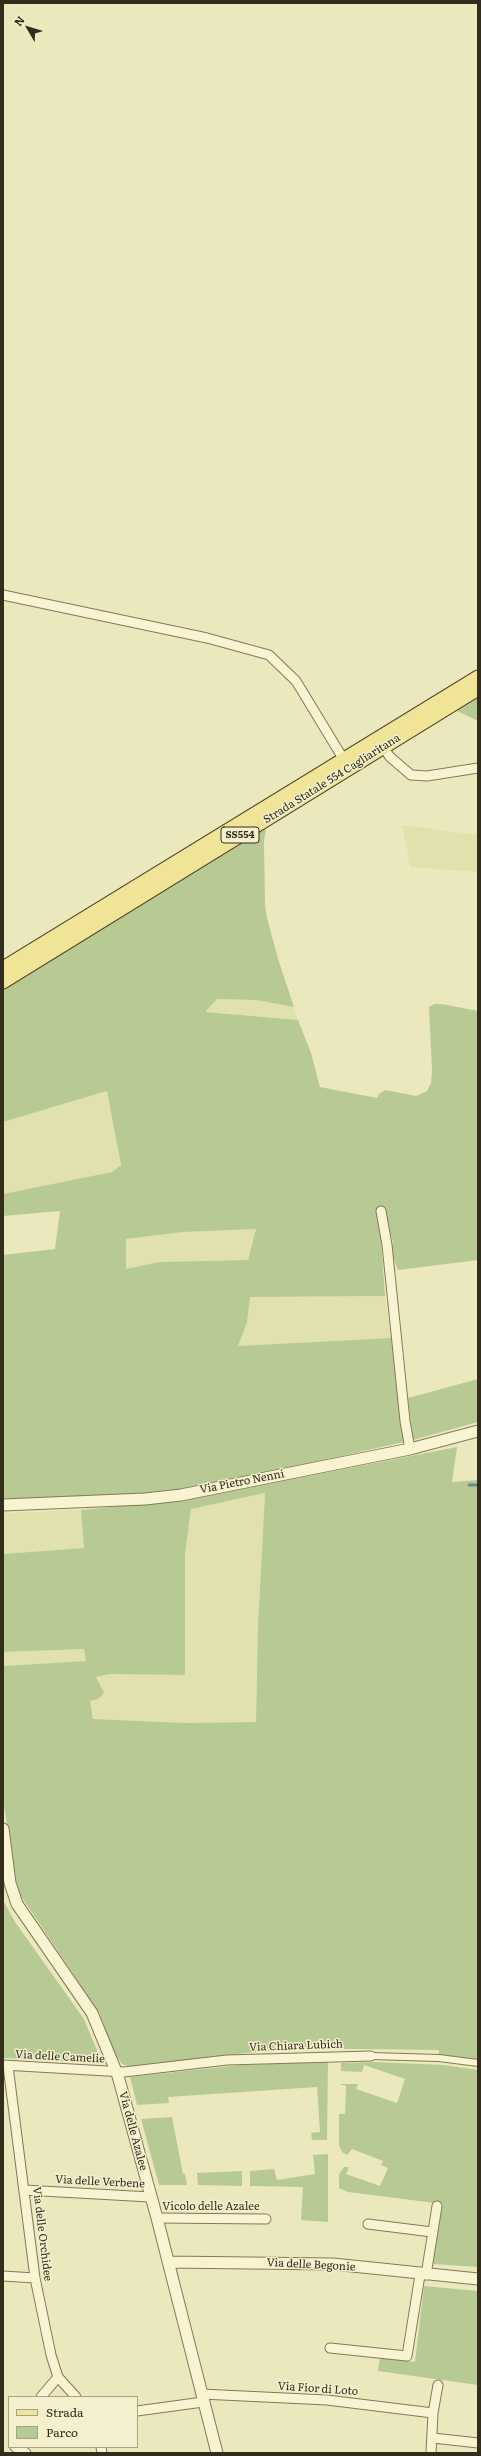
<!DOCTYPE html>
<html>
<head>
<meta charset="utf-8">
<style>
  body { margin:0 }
  #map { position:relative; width:481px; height:2456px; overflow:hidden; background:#ece8be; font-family:Literata,serif }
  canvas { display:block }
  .frame { position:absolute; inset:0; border:4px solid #342c1c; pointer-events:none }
  .legend { position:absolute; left:8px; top:2396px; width:130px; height:52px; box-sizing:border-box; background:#f4f0ce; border:1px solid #a7a287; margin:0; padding:5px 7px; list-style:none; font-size:12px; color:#342c1c }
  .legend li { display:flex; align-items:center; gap:8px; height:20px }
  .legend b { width:20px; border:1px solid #a7a287 }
  .north { position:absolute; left:8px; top:8px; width:40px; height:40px; -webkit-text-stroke:3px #f4f0ce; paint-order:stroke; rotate:308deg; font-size:11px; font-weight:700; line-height:16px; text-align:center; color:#342c1c }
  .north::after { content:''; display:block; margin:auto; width:14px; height:18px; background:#342c1c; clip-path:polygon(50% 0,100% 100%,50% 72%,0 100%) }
</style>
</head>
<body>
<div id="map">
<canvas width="481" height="2456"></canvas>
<div class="frame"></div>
<ul class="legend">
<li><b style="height:5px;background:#f0e596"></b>Strada</li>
<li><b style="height:11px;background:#b8ca93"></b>Parco</li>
</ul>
<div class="north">N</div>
</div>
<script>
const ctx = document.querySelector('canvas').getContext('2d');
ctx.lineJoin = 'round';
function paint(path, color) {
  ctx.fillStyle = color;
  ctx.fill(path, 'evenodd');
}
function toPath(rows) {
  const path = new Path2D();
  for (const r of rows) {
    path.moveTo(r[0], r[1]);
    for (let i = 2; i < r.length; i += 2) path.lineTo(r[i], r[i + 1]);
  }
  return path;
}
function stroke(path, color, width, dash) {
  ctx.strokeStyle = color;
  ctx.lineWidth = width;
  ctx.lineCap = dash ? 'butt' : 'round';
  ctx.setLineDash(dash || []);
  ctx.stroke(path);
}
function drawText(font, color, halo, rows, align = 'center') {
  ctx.font = font + ' Literata,serif';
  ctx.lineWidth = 3;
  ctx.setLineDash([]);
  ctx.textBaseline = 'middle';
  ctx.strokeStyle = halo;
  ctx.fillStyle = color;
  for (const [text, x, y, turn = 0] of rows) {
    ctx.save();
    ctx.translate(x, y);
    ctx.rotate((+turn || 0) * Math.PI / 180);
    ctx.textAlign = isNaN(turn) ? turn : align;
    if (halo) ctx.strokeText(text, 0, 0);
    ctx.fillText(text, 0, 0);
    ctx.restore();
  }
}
const farmland = toPath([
  [402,825,478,835,478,872,410,867],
  [217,999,256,1000,294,1007,298,1020,204,1012],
  [108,1091,121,1165,112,1172,3,1194,3,1122],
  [256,1229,248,1260,159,1262,126,1269,126,1239,183,1232],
  [385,1296,391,1338,238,1346,247,1323,250,1297],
  [265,1493,258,1625,256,1722,186,1723,93,1719,90,1700,98,1699,96,1677,109,1674,185,1675,185,1554,191,1509],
  [81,1510,85,1548,3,1554,3,1513],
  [84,1649,86,1661,3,1666,3,1652]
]);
const green = toPath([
  [478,696,478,721,455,710],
  [260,830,266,830,264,841,265,905,267,918,279,962,294,1007,256,1000,217,999,205,1012,298,1020,311,1053,320,1087,377,1098,379,1094,385,1090,416,1096,427,1091,431,1083,432,1071,429,1007,434,1004,442,1004,478,1011,478,1260,398,1270,390,1249,393,1242,384,1211,379,1212,385,1296,250,1297,247,1323,238,1346,391,1338,404,1442,206,1486,133,1494,3,1499,3,1255,55,1249,60,1211,3,1216,3,1194,112,1172,121,1165,107,1091,3,1122,3,988],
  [256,1229,248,1260,159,1262,126,1269,126,1239,183,1232],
  [478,1379,478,1422,413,1440,408,1398],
  [457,1447,452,1482,478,1480,478,2063,439,2058,439,2050,364,2049,280,2049,138,2066,128,2066,122,2064,112,2050,100,2014,19,1893,14,1871,3,1798,3,1666,86,1661,84,1649,3,1652,3,1554,84,1548,81,1510,191,1499],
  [265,1493,258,1625,256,1722,186,1723,93,1719,90,1701,98,1699,104,1693,96,1677,109,1674,185,1675,185,1554,191,1509],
  [3,1900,15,1922,84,2019,97,2050,97,2063,3,2058],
  [328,2062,327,2140,312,2140,311,2133,320,2132,317,2087,168,2097,169,2103,137,2105,130,2077,240,2065],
  [375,2062,444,2065,478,2070,478,2267,433,2264,435,2233,443,2204,348,2192,339,2188,339,2174,344,2167,349,2167,346,2174,380,2186,388,2168,381,2165,383,2161,352,2149,347,2155,342,2152,339,2145,339,2114,345,2114,346,2086,339,2084,358,2084,356,2089,397,2103,405,2079,364,2065,362,2072,341,2071,341,2063],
  [172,2117,183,2174,185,2174,187,2185,159,2185,141,2119],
  [328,2154,328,2222,301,2220,303,2187,250,2186,250,2171,274,2169,277,2180,315,2174,313,2155],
  [242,2171,242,2186,198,2185,197,2173],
  [424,2286,478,2291,478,2385,378,2371,380,2357,415,2362]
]);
const stream = toPath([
  [469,1485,478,1485]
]);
const pedestrian = toPath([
  [371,2056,439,2058,478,2063]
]);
const minor = toPath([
  [3,595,207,638,269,655,296,681,344,760],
  [383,747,390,757,411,775,427,776,478,768],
  [381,1211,387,1245,405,1421,410,1449],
  [3,2065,124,2072,227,2060,371,2056],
  [8,2066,35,2278,51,2355,58,2377,76,2397],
  [24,2190,150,2197],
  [157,2218,266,2219],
  [368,2224,432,2232],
  [426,2275,437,2206],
  [3,2276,35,2278],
  [330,2348,407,2356,420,2275],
  [201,2394,327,2400,433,2413],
  [41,2397,58,2377],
  [137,2411,203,2402],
  [433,2438,478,2443],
  [15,2447,26,2453],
  [101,2447,102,2453],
  [431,2453,433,2413,438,2385]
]);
const tertiary = toPath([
  [3,1505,145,1499,181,1495,410,1449,478,1431],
  [3,1829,10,1883,17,1904,92,2013,118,2076,157,2218,217,2453],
  [168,2262,333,2264,478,2279]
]);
const primary = toPath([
  [3,968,478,677],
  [3,982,478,689]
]);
const shields = [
  [240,835,38]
];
const shieldNames = [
  ["SS554",240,835]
];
const streetNames = [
  ["Strada Statale 554 Cagliaritana",332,779,-32],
  ["Via Pietro Nenni",242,1482,-11],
  ["Via Chiara Lubich",296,2046,-2],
  ["Via delle Camelie",60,2057,3],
  ["Via delle Azalee",133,2131,75],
  ["Via delle Verbene",100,2182,3],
  ["Vicolo delle Azalee",211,2207],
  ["Via delle Orchidee",42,2234,83],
  ["Via delle Begonie",311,2265,3],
  ["Via Fior di Loto",318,2389,4]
];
paint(farmland, '#e0e1ac');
paint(green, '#b8ca93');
stroke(stream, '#6a8b89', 3);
stroke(pedestrian, '#847858', 8);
stroke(minor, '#847858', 11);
stroke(tertiary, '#847858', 13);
stroke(primary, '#51452c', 15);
stroke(pedestrian, '#f8f4d1', 6);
stroke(minor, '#f8f4d1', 9);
stroke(tertiary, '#f8f4d1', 11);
stroke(primary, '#f0e596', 13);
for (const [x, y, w] of shields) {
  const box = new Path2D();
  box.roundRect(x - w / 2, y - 8, w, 16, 3);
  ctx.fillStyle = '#f4f0ce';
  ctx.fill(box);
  stroke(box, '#342c1c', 1);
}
drawText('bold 10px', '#342c1c', null, shieldNames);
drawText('11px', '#342c1c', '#f4f0ce', streetNames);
</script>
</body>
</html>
